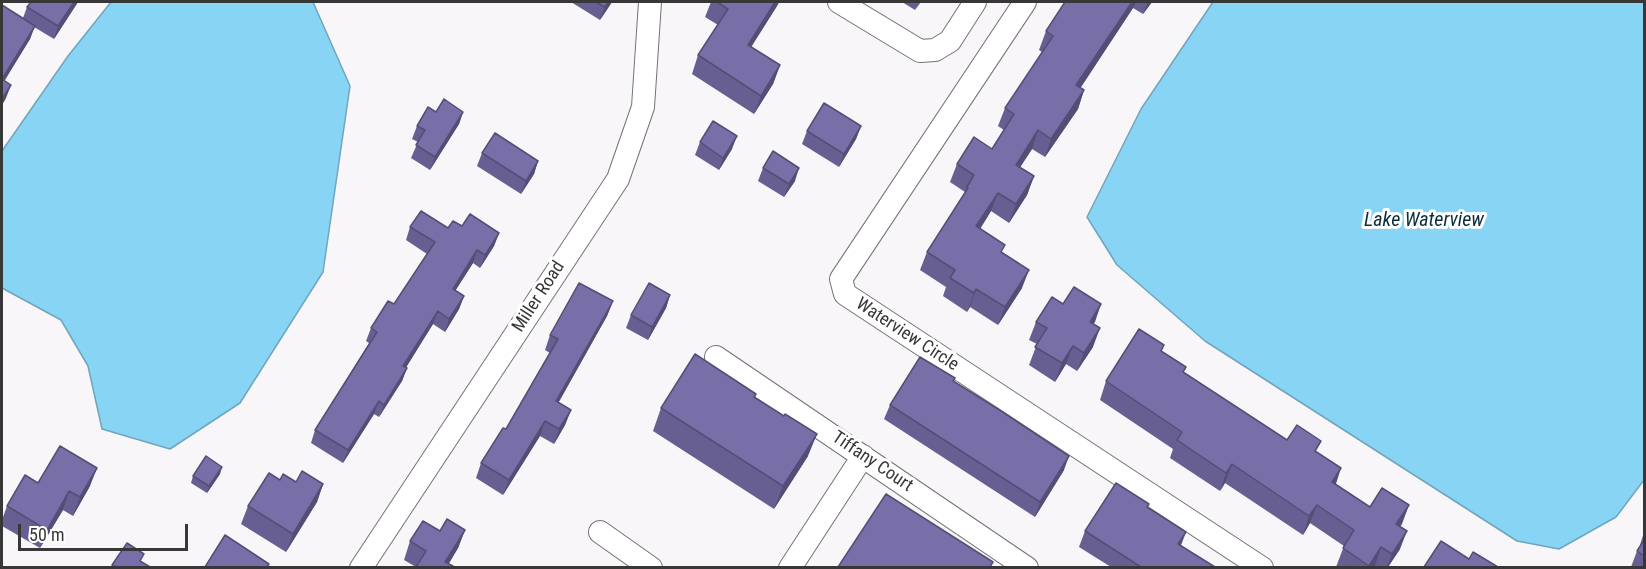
<!DOCTYPE html>
<html>
<head>
<meta charset="utf-8">
<style>
  body { margin:0 }
  #map { position:relative; width:1646px; height:569px; overflow:hidden; background:#f8f6f9; font-family:"Roboto Condensed",sans-serif }
  canvas { display:block }
  .frame { position:absolute; inset:0; border:3px solid #383738; pointer-events:none }
  .scale { position:absolute; left:18px; top:524px; width:170px; height:27px; box-sizing:border-box; border:3px solid #383738; border-top:0; padding-left:8px; font-size:18px; line-height:21px; white-space:nowrap; color:#383738; -webkit-text-stroke:4px #fff; paint-order:stroke }
</style>
</head>
<body>
<div id="map">
<canvas width="1646" height="569"></canvas>
<div class="frame"></div>
<div class="scale">50 m</div>
</div>
<script>
const ctx = document.querySelector('canvas').getContext('2d');
ctx.lineJoin = 'round';
function paint(path, color) {
  ctx.fillStyle = color;
  ctx.fill(path, 'evenodd');
}
function toPath(rows) {
  const path = new Path2D();
  for (const r of rows) {
    path.moveTo(r[0], r[1]);
    for (let i = 2; i < r.length; i += 2) path.lineTo(r[i], r[i + 1]);
  }
  return path;
}
function stroke(path, color, width, dash) {
  ctx.strokeStyle = color;
  ctx.lineWidth = width;
  ctx.lineCap = dash ? 'butt' : 'round';
  ctx.setLineDash(dash || []);
  ctx.stroke(path);
}
function drawText(font, color, halo, rows, align = 'center') {
  ctx.font = font + ' "Roboto Condensed",sans-serif';
  ctx.lineWidth = 6;
  ctx.setLineDash([]);
  ctx.textBaseline = 'middle';
  ctx.strokeStyle = halo;
  ctx.fillStyle = color;
  for (const [text, x, y, turn = 0] of rows) {
    ctx.save();
    ctx.translate(x, y);
    ctx.rotate((+turn || 0) * Math.PI / 180);
    ctx.textAlign = isNaN(turn) ? turn : align;
    if (halo) ctx.strokeText(text, 0, 0);
    ctx.fillText(text, 0, 0);
    ctx.restore();
  }
}
const water = toPath([
  [111,2,313,2,350,86,323,272,240,403,170,449,102,429,88,366,61,320,2,288,2,151,68,56,111,2],
  [1213,2,1644,2,1644,480,1616,517,1559,549,1517,541,1205,341,1117,265,1087,217,1141,109,1213,2]
]);
const minor = toPath([
  [839,2,920,51,935,50,950,41,975,2],
  [1025,2,841,279,845,294,1262,568],
  [716,357,1027,568],
  [600,532,651,568],
  [361,568,618,179,643,107,650,2],
  [790,568,863,456]
]);
const wall = toPath([
  [78,2,54,39,34,27,30,39,4,80,6,98,2,105,2,5,23,18,27,7],
  [571,2,612,2,600,20],
  [711,2,779,2,777,6,751,47,780,65,773,84,754,114,692,74,698,55,718,25,705,17],
  [902,2,921,2,915,10],
  [1065,2,1152,2,1143,14,1133,8,1080,88,1084,90,1078,109,1045,157,1032,149,1020,167,1034,176,1027,195,1009,223,991,211,980,229,1003,253,1022,288,998,325,970,307,967,312,943,296,946,287,920,270,927,252,965,192,950,182,957,164,992,149,1004,130,998,126,1005,108,1042,52,1039,50,1046,31],
  [436,112,463,112,459,124,430,170,411,158,418,142,412,139,417,126],
  [861,126,856,139,839,167,802,144,807,131],
  [700,142,732,149,719,170,695,155],
  [482,153,538,161,534,174,521,194,477,166],
  [763,168,795,181,784,197,758,181],
  [462,226,499,233,494,246,480,268,473,263,455,291,464,296,459,309,445,332,433,324,406,367,407,368,402,381,379,417,374,414,343,463,311,443,315,430,369,343,366,341,371,328,394,304,427,254,406,240,410,227,448,228],
  [670,295,666,308,648,340,626,328,631,315],
  [613,301,607,316,558,403,571,410,565,425,554,444,540,436,503,495,476,478,481,463,506,429,550,353,545,350,550,335],
  [1063,304,1101,304,1093,324,1093,347,1077,371,1066,364,1055,382,1029,365,1037,344,1029,340,1036,322],
  [1162,352,1184,373,1287,440,1317,452,1336,484,1370,507,1409,505,1400,526,1400,549,1388,567,1377,567,1375,566,1373,567,1336,567,1344,546,1310,523,1303,535,1225,483,1220,491,1170,458,1173,449,1100,400,1106,381],
  [955,378,953,382,1064,470,1035,517,884,419,890,405],
  [756,394,755,398,808,456,774,509,653,431,661,408],
  [220,474,207,493,191,483,193,476],
  [280,480,323,484,317,502,286,552,241,524,248,506],
  [38,483,90,486,73,516,63,510,40,548,2,526,2,520,7,506],
  [1149,504,1147,507,1181,546,1215,567,1111,567,1079,547,1085,531],
  [465,530,458,548,448,564,416,567,404,560,410,541,440,531],
  [1644,532,1644,567,1631,567,1637,551,1641,545,1640,545]
]);
const shadedWall = toPath([
  [74,2,78,2,54,39,58,26],
  [608,2,612,2,600,20,605,7],
  [775,2,779,2,777,6,741,63,748,45],
  [1132,2,1136,2,1133,8,1070,104,1076,85],
  [1148,2,1152,2,1143,14],
  [35,26,30,39,2,85,2,80],
  [780,65,773,84,754,114,761,96],
  [11,85,6,98,2,105,2,99],
  [1084,90,1078,109,1045,157,1051,139],
  [463,112,459,124,430,170,435,157],
  [861,126,856,139,839,167,844,154],
  [1038,130,1032,149,1010,183,1016,165],
  [737,136,732,149,719,170,723,158],
  [538,161,534,174,521,194,526,181],
  [799,168,795,181,784,197,789,184],
  [1034,176,1027,195,1009,223,1016,204],
  [998,193,991,211,970,245,976,226],
  [499,233,494,246,480,268,485,255],
  [477,250,473,263,448,302,453,289],
  [1029,270,1022,288,998,325,1005,307],
  [976,289,970,307,967,312,974,293],
  [670,295,666,308,648,340,652,327],
  [464,296,459,309,445,332,449,319],
  [613,301,607,316,551,416,556,401],
  [1101,304,1095,322,1083,340,1090,322],
  [438,311,433,324,399,379,403,366],
  [1100,328,1093,347,1077,371,1084,353],
  [1073,346,1066,364,1055,382,1062,363],
  [407,368,402,381,379,417,384,405],
  [379,401,374,414,343,463,348,450],
  [571,410,565,425,554,444,559,429],
  [545,421,540,436,503,495,509,480],
  [817,434,808,456,774,509,783,486],
  [1069,456,1064,470,1035,517,1040,502],
  [1232,464,1225,483,1220,491,1226,473],
  [222,467,220,474,207,493,209,486],
  [97,468,90,486,73,516,80,497],
  [1341,468,1335,487,1332,482],
  [323,484,317,502,286,552,293,534],
  [69,491,63,510,40,548,47,530],
  [1317,505,1310,523,1303,535,1309,516],
  [1409,505,1402,524,1389,542,1396,524],
  [465,530,458,548,447,567,445,562],
  [1407,531,1400,549,1388,567,1387,567,1392,554],
  [1186,532,1180,548,1178,544],
  [1381,547,1375,566,1373,567,1369,567]
]);
const building = toPath([
  [31,2,74,2,58,26,27,7,31,2],
  [596,2,608,2,605,7,596,2],
  [717,2,775,2,748,45,780,65,761,96,698,55,728,9,717,2],
  [1065,2,1132,2,1076,85,1084,90,1051,139,1038,130,1016,165,1034,176,1016,204,998,193,976,226,1005,245,1001,252,1029,270,1005,307,976,289,974,293,950,278,955,270,927,252,968,188,967,187,974,175,957,164,974,137,992,149,1014,114,1005,108,1053,36,1046,31,1065,2],
  [2,5,35,26,2,79,11,85,2,99,2,5],
  [444,99,463,112,435,157,416,145,425,130,417,126,428,107,436,112,444,99],
  [824,103,861,126,844,154,807,131,824,103],
  [713,121,737,136,723,158,700,142,713,121],
  [495,133,538,161,526,181,482,153,495,133],
  [773,151,799,168,789,184,763,168,773,151],
  [421,211,448,228,453,221,462,226,470,214,499,233,485,255,477,250,453,289,464,296,449,319,438,311,403,366,407,368,384,405,379,401,348,450,315,430,377,332,371,328,388,301,394,304,435,242,410,227,421,211],
  [579,283,613,301,556,401,571,410,559,429,545,421,509,480,481,463,503,428,506,429,558,339,550,335,579,283],
  [649,283,670,295,652,327,631,315,649,283],
  [1074,287,1101,304,1090,322,1100,328,1084,353,1073,346,1062,363,1035,347,1047,328,1036,322,1052,297,1063,304,1074,287],
  [1139,329,1164,345,1161,351,1186,367,1183,372,1287,440,1297,425,1321,441,1315,451,1341,468,1332,482,1370,507,1382,488,1409,505,1396,524,1407,531,1392,554,1381,547,1369,566,1343,548,1354,530,1317,505,1309,516,1232,464,1226,473,1177,440,1182,432,1106,381,1139,329],
  [695,354,756,394,754,397,784,416,785,414,817,434,783,486,661,408,695,354],
  [920,357,955,378,953,381,998,409,1069,456,1040,502,890,405,920,357],
  [60,446,97,468,80,497,69,491,47,530,7,506,25,475,38,483,60,446],
  [206,456,222,467,209,486,193,476,206,456],
  [302,471,323,484,293,534,248,506,269,473,280,480,283,474,296,482,302,471],
  [1116,483,1149,504,1147,507,1186,532,1178,544,1215,567,1141,567,1085,531,1116,483],
  [886,494,993,562,990,567,838,567,886,494],
  [447,519,465,530,445,562,453,566,452,567,416,567,426,551,410,541,423,521,440,531,447,519],
  [225,535,269,564,267,567,205,567,225,535],
  [1644,540,1644,556,1637,551,1644,540],
  [1441,541,1469,559,1473,552,1498,567,1424,567,1441,541],
  [127,543,144,554,140,561,150,567,116,567,112,565,127,543]
]);
const streetNames = [
  ["Miller Road",539,297,-57],
  ["Waterview Circle",907,335,33],
  ["Tiffany Court",872,462,34]
];
const waterNames = [
  ["Lake Waterview",1424,221]
];
paint(water, '#88d4f5');
stroke(water, '#70a5bc', 1.5);
stroke(minor, '#747276', 24);
stroke(minor, '#fff', 22);
paint(wall, '#675f91');
paint(shadedWall, '#544e76');
paint(building, '#786fa9');
stroke(building, '#544e76', 1.5);
drawText('18px', '#383738', '#fff', streetNames);
drawText('italic 20px', '#0a2e3c', '#fff', waterNames);
</script>
</body>
</html>
